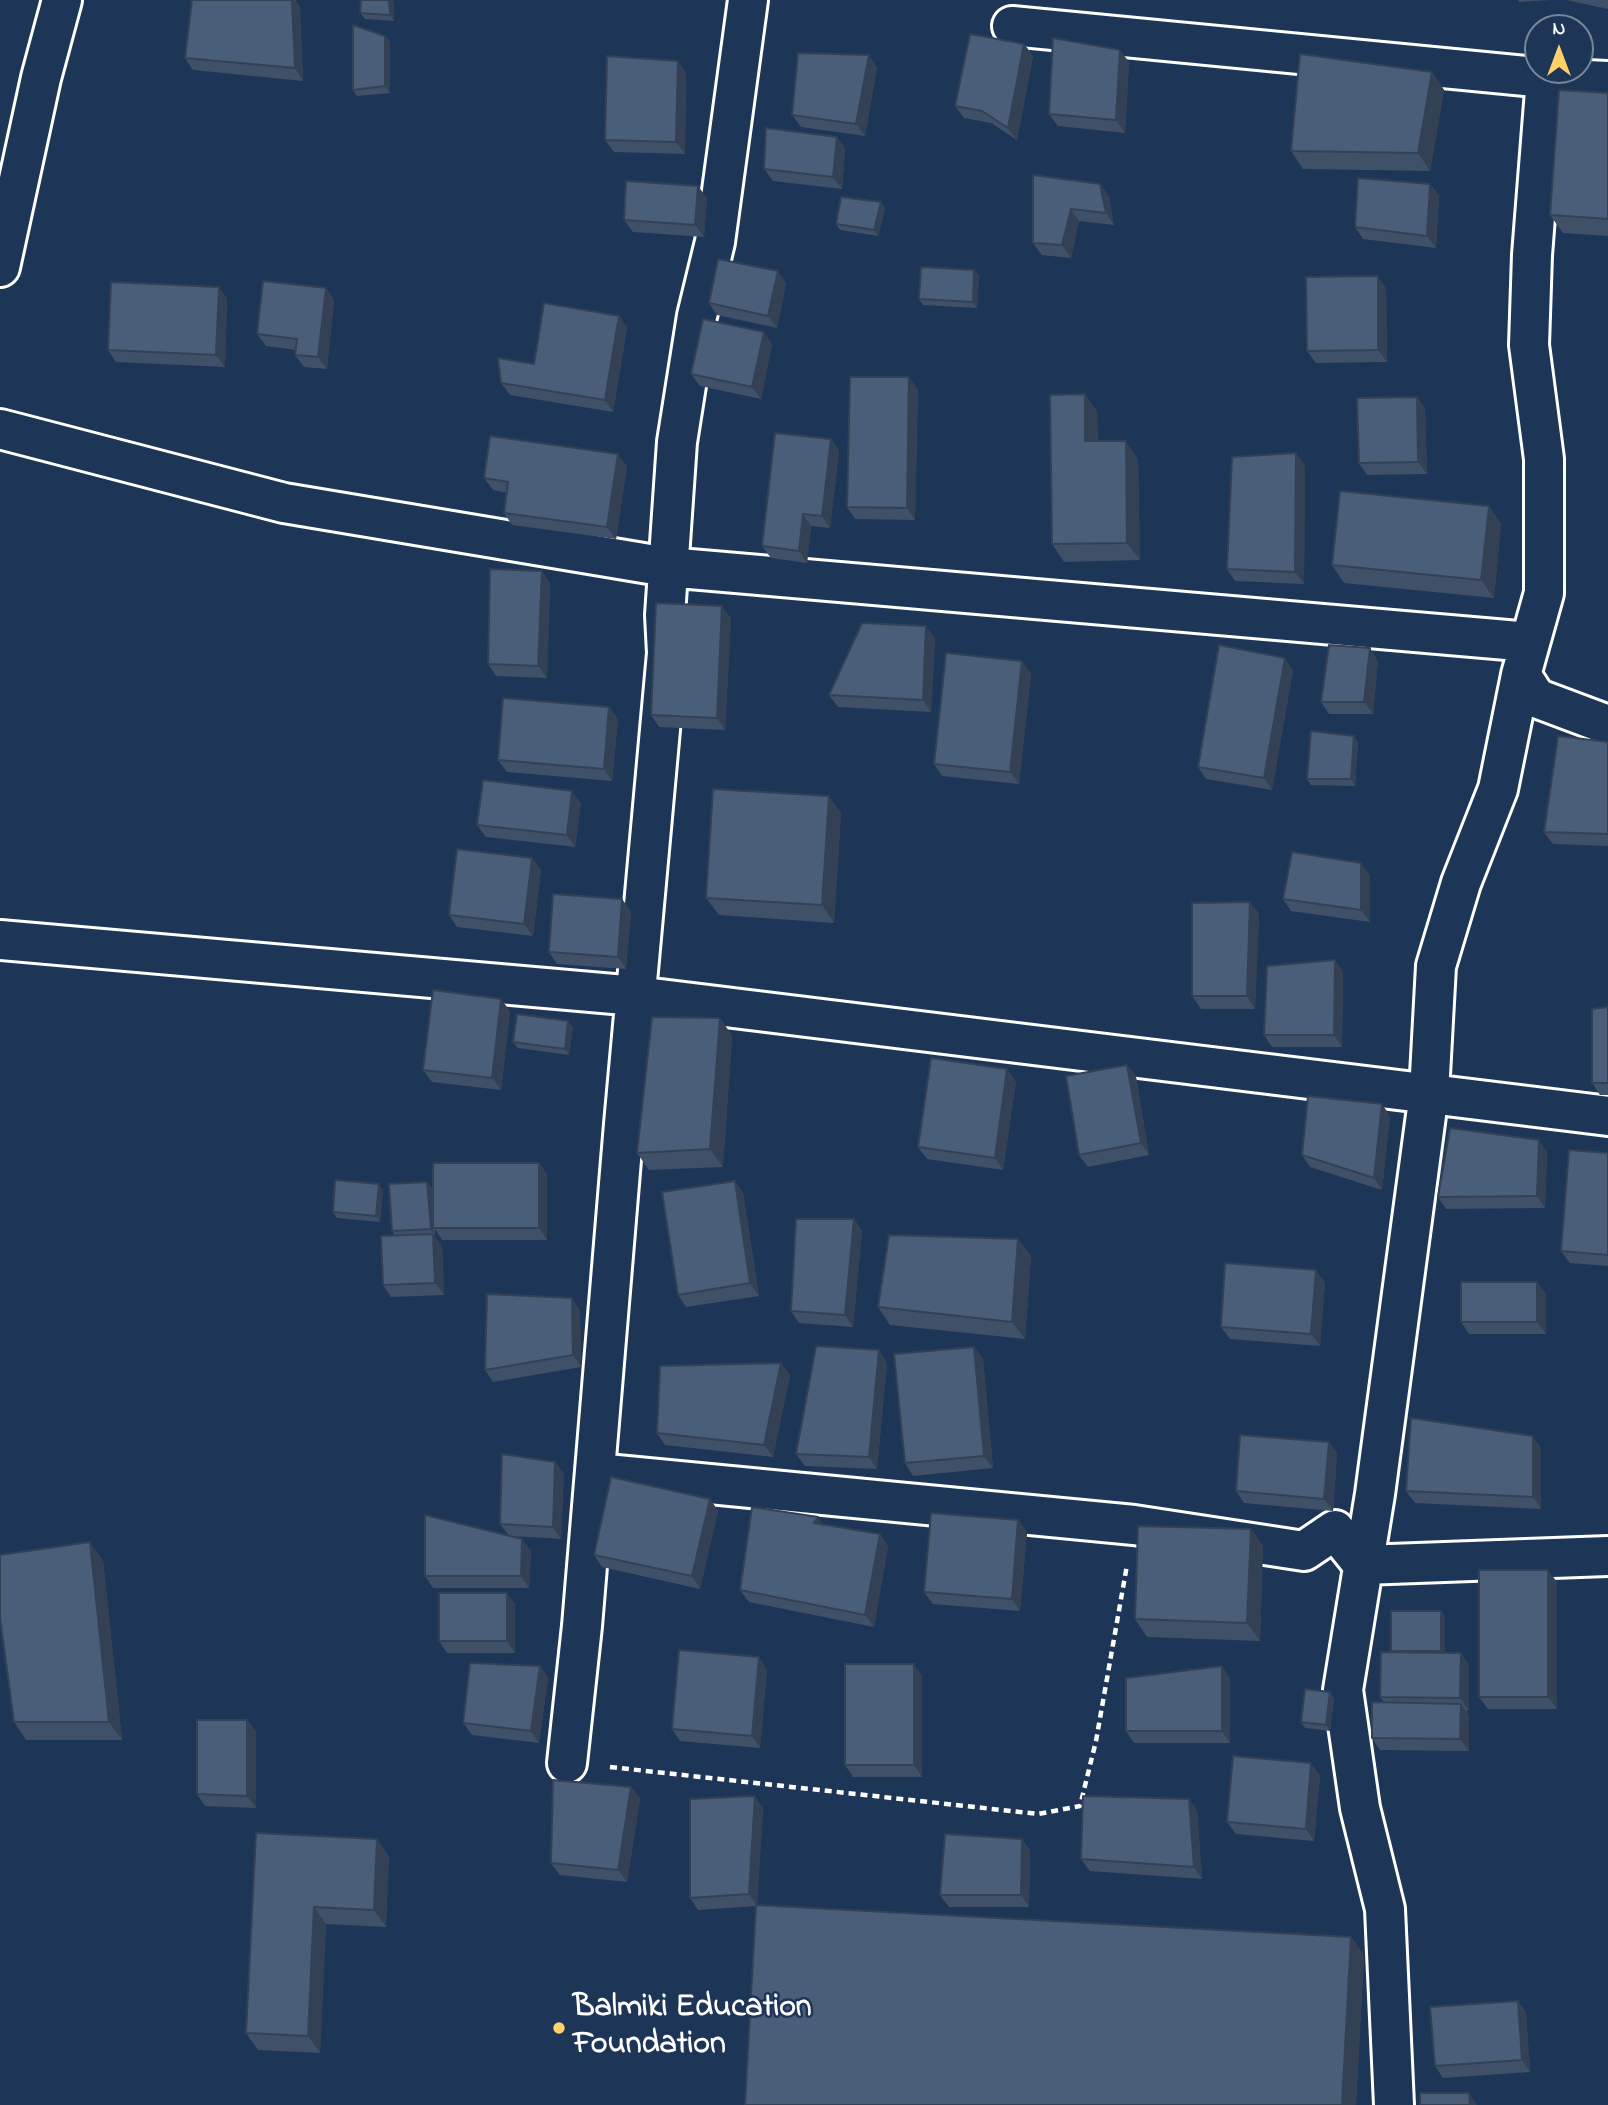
<!DOCTYPE html>
<html>
<head>
<meta charset="utf-8">
<style>
  body { margin:0 }
  #map { position:relative; width:1608px; height:2105px; overflow:hidden; background:#1d3557; font-family:"Indie Flower",sans-serif }
  canvas { display:block }
  .north { position:absolute; left:1524px; top:14px; width:70px; height:70px; box-sizing:border-box; background:#1d3557; border:2px solid #77869a; border-radius:50%; rotate:0deg; font-size:19px; font-weight:700; line-height:28px; text-align:center; color:#fff }
  .north::after { content:''; display:block; margin:auto; width:24px; height:32px; background:#ffd166; clip-path:polygon(50% 0,100% 100%,50% 72%,0 100%) }
</style>
</head>
<body>
<div id="map">
<canvas width="1608" height="2105"></canvas>
<div class="north">N</div>
</div>
<script>
const ctx = document.querySelector('canvas').getContext('2d');
ctx.lineJoin = 'round';
function toPath(rows) {
  const path = new Path2D();
  for (const r of rows) {
    path.moveTo(r[0], r[1]);
    for (let i = 2; i < r.length; i += 2) path.lineTo(r[i], r[i + 1]);
  }
  return path;
}
function stroke(path, color, width, dash) {
  ctx.strokeStyle = color;
  ctx.lineWidth = width;
  ctx.lineCap = dash ? 'butt' : 'round';
  ctx.setLineDash(dash || []);
  ctx.stroke(path);
}
function paint(path, color) {
  ctx.fillStyle = color;
  ctx.fill(path, 'evenodd');
}
function drawText(font, color, halo, rows, align = 'center') {
  ctx.font = font + ' "Indie Flower",sans-serif';
  ctx.lineWidth = 5;
  ctx.setLineDash([]);
  ctx.textBaseline = 'middle';
  ctx.strokeStyle = halo;
  ctx.fillStyle = color;
  for (const [text, x, y, turn = 0] of rows) {
    ctx.save();
    ctx.translate(x, y);
    ctx.rotate((+turn || 0) * Math.PI / 180);
    ctx.textAlign = isNaN(turn) ? turn : align;
    if (halo) ctx.strokeText(text, 0, 0);
    ctx.fillText(text, 0, 0);
    ctx.restore();
  }
}
const path = toPath([
  [610,1767,1038,1814,1080,1806,1096,1741,1127,1565]
]);
const minor = toPath([
  [1012,26,1546,78,1608,81],
  [0,267,41,78,62,0],
  [0,429,284,503,667,567,1530,642],
  [1521,675,1536,698,1608,725],
  [0,940,636,996,1608,1116],
  [596,1473,1134,1525,1304,1551,1335,1530,1363,1565,1608,1556],
  [567,1763,582,1626,624,1124,667,653,665,615,677,442,697,316,715,242,748,0],
  [1394,2105,1385,1909,1360,1808,1343,1690,1375,1494,1429,1093,1436,966,1461,883,1498,789,1521,675,1544,593,1544,459,1529,345,1532,255,1546,78]
]);
const wall = toPath([
  [393,0,394,21,365,19,360,13],
  [1518,0,1551,0,1519,2],
  [1566,0,1608,0,1608,9],
  [300,7,303,81,193,70,185,58],
  [385,36,390,42,390,93,357,96,353,90],
  [1024,44,1033,56,1017,140,991,123,964,118,955,106],
  [1129,62,1125,133,1058,126,1049,114],
  [877,67,865,136,801,127,792,115],
  [1432,72,1444,90,1430,171,1303,169,1291,151],
  [686,73,685,154,614,152,605,140],
  [1608,93,1608,236,1563,233,1550,215],
  [837,137,845,149,842,189,773,181,764,169],
  [1033,175,1109,196,1114,225,1079,221,1071,258,1042,255,1033,243],
  [1430,184,1439,196,1436,248,1363,239,1355,227],
  [707,198,704,237,633,232,624,220],
  [881,202,885,209,878,236,840,230,836,224],
  [974,270,979,276,977,308,923,305,919,299],
  [786,283,777,328,717,315,709,303],
  [219,287,227,299,225,367,116,362,108,350],
  [326,288,334,300,327,369,304,367,295,355,296,350,266,346,257,334],
  [1386,288,1387,362,1316,363,1307,351],
  [619,316,627,328,613,412,510,395,501,383],
  [772,344,761,399,700,386,691,374],
  [918,389,915,520,855,519,847,507],
  [1085,394,1097,412,1098,441,1138,459,1140,560,1064,562,1052,544],
  [1417,397,1425,409,1427,474,1367,475,1359,463],
  [831,439,839,451,830,528,811,526,807,563,771,558,762,546],
  [1305,465,1304,584,1235,581,1227,569],
  [627,466,616,539,512,525,504,513,507,493,493,490,484,478],
  [1501,523,1494,598,1344,583,1332,565],
  [550,583,547,678,496,676,488,664],
  [731,618,725,730,659,727,651,715],
  [935,638,931,712,838,707,829,695],
  [1378,661,1373,714,1329,714,1321,702],
  [1293,670,1272,790,1206,779,1198,767],
  [1031,673,1019,784,942,776,934,764],
  [609,707,618,719,612,781,507,772,498,760],
  [1354,736,1358,743,1355,786,1311,785,1307,779],
  [1608,742,1608,846,1553,844,1544,832],
  [581,803,575,847,486,837,477,825],
  [841,813,834,923,719,915,706,898],
  [532,858,541,870,533,936,457,927,449,915],
  [1370,875,1370,922,1291,911,1283,899],
  [1250,902,1259,914,1255,1009,1201,1009,1192,996],
  [631,911,626,969,557,964,549,952],
  [1343,972,1342,1047,1272,1047,1264,1035],
  [1608,1007,1608,1095,1600,1095,1592,1083],
  [510,1011,501,1090,432,1082,423,1070],
  [720,1018,732,1036,723,1167,649,1170,637,1153],
  [573,1027,569,1055,518,1048,513,1042],
  [1127,1065,1136,1077,1149,1155,1088,1167,1079,1155],
  [1016,1081,1003,1170,927,1159,918,1147],
  [1390,1116,1382,1190,1310,1167,1302,1155],
  [1547,1152,1545,1208,1446,1209,1438,1197],
  [1608,1153,1608,1266,1570,1263,1561,1251],
  [539,1163,547,1175,547,1240,442,1240,435,1229,435,1235,434,1235,442,1247,444,1295,391,1297,383,1285,395,1236,392,1231,432,1188,433,1212],
  [735,1181,743,1193,759,1296,686,1307,678,1295],
  [383,1190,380,1222,337,1218,333,1212],
  [854,1219,862,1231,853,1327,799,1323,791,1311],
  [1018,1239,1031,1256,1025,1339,890,1325,878,1307],
  [1325,1282,1320,1346,1230,1339,1221,1327],
  [1546,1294,1546,1334,1469,1334,1461,1322],
  [580,1310,581,1367,493,1382,485,1370],
  [974,1347,983,1359,993,1468,913,1476,905,1463],
  [781,1363,790,1375,773,1457,665,1445,657,1433],
  [887,1363,877,1469,805,1466,796,1454],
  [1329,1442,1337,1454,1333,1511,1244,1503,1236,1491],
  [1541,1448,1541,1509,1415,1503,1406,1491],
  [555,1462,564,1474,561,1539,510,1536,531,1551,529,1588,433,1588,425,1576,509,1536,500,1524],
  [710,1499,718,1511,700,1589,602,1567,594,1555],
  [1018,1520,1027,1532,1020,1611,933,1604,924,1592],
  [823,1525,880,1534,888,1546,874,1627,749,1602,740,1590],
  [1251,1529,1263,1546,1260,1641,1147,1637,1135,1619],
  [103,1560,122,1740,26,1740,14,1722],
  [1557,1582,1557,1709,1488,1709,1479,1697],
  [507,1593,515,1605,515,1653,447,1653,439,1641],
  [1441,1611,1445,1617,1445,1653,1469,1665,1469,1711,1466,1710,1469,1716,1469,1751,1380,1750,1372,1738,1384,1702,1380,1697,1391,1652,1391,1651],
  [540,1666,548,1678,539,1743,472,1735,463,1723],
  [767,1669,760,1748,680,1741,672,1729],
  [922,1676,922,1777,853,1777,845,1765],
  [1230,1678,1230,1743,1134,1743,1126,1731],
  [1334,1698,1330,1731,1305,1728,1301,1722],
  [247,1720,256,1732,256,1808,205,1806,197,1794],
  [1320,1775,1314,1841,1236,1834,1227,1822],
  [631,1787,640,1799,627,1882,560,1875,551,1863],
  [1189,1799,1197,1811,1202,1879,1090,1871,1081,1859],
  [763,1808,757,1905,1351,1937,1364,1955,1356,2105,745,2105,756,1906,698,1910,690,1898],
  [256,1833,377,1839,389,1857,386,1927,326,1924,320,2053,258,2050,246,2033],
  [1022,1839,1030,1851,1029,1907,949,1907,940,1895],
  [1518,2001,1526,2013,1530,2072,1443,2078,1435,2066]
]);
const shadedWall = toPath([
  [292,0,296,0,300,7,303,81,295,68],
  [389,0,393,0,394,21,390,15],
  [385,36,390,42,390,93,385,86],
  [1024,44,1033,56,1017,140,1008,128],
  [1120,50,1129,62,1125,133,1116,120],
  [869,55,877,67,865,136,856,124],
  [678,61,686,73,685,154,676,142],
  [1432,72,1444,90,1430,171,1418,153],
  [837,137,845,149,842,189,833,177],
  [1100,184,1109,196,1114,225,1106,213],
  [1430,184,1439,196,1436,248,1427,236],
  [698,186,707,198,704,237,695,225],
  [881,202,885,209,878,236,874,230],
  [1071,209,1079,221,1071,258,1062,245],
  [974,270,979,276,977,308,973,302],
  [778,271,786,283,777,328,768,316],
  [1378,276,1386,288,1387,362,1378,350],
  [219,287,227,299,225,367,216,355],
  [326,288,334,300,327,369,318,357],
  [619,316,627,328,613,412,605,400],
  [764,332,772,344,761,399,752,387],
  [909,377,918,389,915,520,907,508],
  [1085,394,1097,412,1098,459,1085,441],
  [1417,397,1425,409,1427,474,1418,462],
  [831,439,839,451,830,528,822,516],
  [1126,441,1138,459,1140,560,1127,543],
  [1296,453,1305,465,1304,584,1295,572],
  [618,454,627,466,616,539,607,527],
  [1489,506,1501,523,1494,598,1481,580],
  [803,514,811,526,807,563,799,551],
  [542,571,550,583,547,678,538,666],
  [722,606,731,618,725,730,717,718],
  [926,626,935,638,931,712,923,700],
  [1370,648,1378,661,1373,714,1364,702],
  [1285,658,1293,670,1272,790,1264,778],
  [1022,661,1031,673,1019,784,1010,772],
  [609,707,618,719,612,781,604,769],
  [1354,736,1358,743,1355,786,1351,779],
  [572,791,581,803,575,847,567,835],
  [829,796,841,813,834,923,822,905],
  [532,858,541,870,533,936,524,924],
  [1361,863,1370,875,1370,922,1361,910],
  [622,899,631,911,626,969,618,957],
  [1250,902,1259,914,1255,1009,1247,996],
  [1335,960,1343,972,1342,1047,1334,1035],
  [501,999,510,1011,501,1090,492,1078],
  [720,1018,732,1036,723,1167,710,1149],
  [568,1021,573,1027,569,1055,565,1049],
  [1127,1065,1136,1077,1149,1155,1141,1143],
  [1007,1069,1016,1081,1003,1170,995,1158],
  [1382,1104,1390,1116,1382,1190,1374,1178],
  [1539,1140,1547,1152,1545,1208,1537,1196],
  [539,1163,547,1175,547,1240,539,1228],
  [735,1181,743,1193,759,1296,750,1283],
  [427,1182,432,1188,435,1228,433,1228,435,1235,431,1229],
  [379,1184,383,1190,380,1222,376,1216],
  [854,1219,862,1231,853,1327,845,1315],
  [433,1234,442,1247,444,1295,435,1283],
  [1018,1239,1031,1256,1025,1339,1012,1322],
  [1316,1270,1325,1282,1320,1346,1311,1334],
  [1537,1282,1546,1294,1546,1334,1537,1322],
  [572,1298,580,1310,581,1367,573,1355],
  [974,1347,983,1359,993,1468,984,1456],
  [879,1350,887,1363,877,1469,869,1457],
  [781,1363,790,1375,773,1457,764,1445],
  [1533,1436,1541,1448,1541,1509,1533,1497],
  [1329,1442,1337,1454,1333,1511,1324,1499],
  [555,1462,564,1474,561,1539,553,1527],
  [710,1499,718,1511,700,1589,692,1576],
  [818,1517,826,1529,814,1523],
  [1018,1520,1027,1532,1020,1611,1012,1599],
  [1251,1529,1263,1546,1260,1641,1247,1623],
  [880,1534,888,1546,874,1627,865,1615],
  [522,1539,531,1551,529,1588,521,1576],
  [90,1542,103,1560,122,1740,109,1722],
  [1548,1570,1557,1582,1557,1709,1548,1697],
  [507,1593,515,1605,515,1653,507,1641],
  [1441,1611,1445,1617,1445,1657,1441,1651],
  [1461,1653,1469,1665,1469,1711,1460,1698],
  [759,1657,767,1669,760,1748,752,1736],
  [914,1664,922,1676,922,1777,914,1765],
  [540,1666,548,1678,539,1743,531,1731],
  [1222,1666,1230,1678,1230,1743,1222,1731],
  [1330,1692,1334,1698,1330,1731,1326,1725],
  [1461,1704,1469,1716,1469,1751,1460,1739],
  [247,1720,256,1732,256,1808,247,1796],
  [1311,1763,1320,1775,1314,1841,1306,1829],
  [631,1787,640,1799,627,1882,618,1870],
  [755,1796,763,1808,757,1906,749,1894],
  [1189,1799,1197,1811,1202,1879,1194,1867],
  [377,1839,389,1857,386,1927,374,1910],
  [1022,1839,1030,1851,1029,1907,1021,1895],
  [314,1907,326,1924,320,2053,308,2036],
  [1351,1937,1364,1955,1356,2105,1342,2105],
  [1518,2001,1526,2013,1530,2072,1522,2060],
  [1469,2093,1477,2105,1470,2105]
]);
const building = toPath([
  [192,0,292,0,295,68,185,58,192,0],
  [361,0,389,0,390,15,360,13,361,0],
  [353,25,385,36,385,86,353,90,353,25],
  [970,34,1024,44,1008,128,982,111,955,106,970,34],
  [1053,38,1120,50,1116,120,1049,114,1053,38],
  [798,53,869,55,856,124,792,115,798,53],
  [1300,54,1432,72,1418,153,1291,151,1300,54],
  [607,56,678,61,676,142,605,140,607,56],
  [1559,90,1608,93,1608,219,1550,215,1559,90],
  [766,128,837,137,833,177,764,169,766,128],
  [1033,175,1100,184,1106,213,1071,209,1062,245,1033,243,1033,175],
  [1358,178,1430,184,1427,236,1355,227,1358,178],
  [626,181,698,186,695,225,624,220,626,181],
  [841,197,881,202,874,230,836,224,841,197],
  [718,259,778,271,768,316,709,303,718,259],
  [921,267,974,270,973,302,919,299,921,267],
  [1378,276,1378,350,1307,351,1306,277,1378,276],
  [263,281,326,288,318,357,295,355,297,339,257,334,263,281],
  [111,282,219,287,216,355,108,350,111,282],
  [544,303,619,316,605,400,501,383,498,358,534,364,544,303],
  [703,319,764,332,752,387,691,374,703,319],
  [850,377,909,377,907,508,847,507,850,377],
  [1085,394,1085,441,1126,441,1127,543,1052,544,1050,395,1085,394],
  [1417,397,1418,462,1359,463,1357,398,1417,397],
  [775,433,831,439,822,516,803,514,799,551,762,546,775,433],
  [490,436,618,454,607,527,504,513,508,482,484,478,490,436],
  [1296,453,1295,572,1227,569,1232,457,1296,453],
  [1340,491,1489,506,1481,580,1332,565,1340,491],
  [490,569,542,571,538,666,488,664,490,569],
  [656,603,722,606,717,718,651,715,656,603],
  [862,623,926,626,923,700,829,695,862,623],
  [1219,645,1285,658,1264,778,1198,767,1219,645],
  [1329,645,1370,648,1364,702,1321,702,1329,645],
  [946,653,1022,661,1010,772,934,764,946,653],
  [503,698,609,707,604,769,498,760,503,698],
  [1311,731,1354,736,1351,779,1307,779,1311,731],
  [1558,736,1608,742,1608,834,1544,832,1558,736],
  [483,780,572,791,567,835,477,825,483,780],
  [713,789,829,796,822,905,706,898,713,789],
  [457,849,532,858,524,924,449,915,457,849],
  [1292,852,1361,863,1361,910,1283,899,1292,852],
  [553,894,622,899,618,957,549,952,553,894],
  [1250,902,1247,996,1192,996,1192,903,1250,902],
  [1335,960,1334,1035,1264,1035,1267,966,1335,960],
  [433,990,501,999,492,1078,423,1070,433,990],
  [1608,1007,1608,1083,1592,1083,1592,1009,1608,1007],
  [517,1014,568,1021,565,1049,513,1042,517,1014],
  [652,1017,720,1018,710,1149,637,1153,652,1017],
  [931,1058,1007,1069,995,1158,918,1147,931,1058],
  [1127,1065,1141,1143,1079,1155,1066,1076,1127,1065],
  [1308,1096,1382,1104,1374,1178,1302,1155,1308,1096],
  [1450,1128,1539,1140,1537,1196,1438,1197,1450,1128],
  [1569,1150,1608,1153,1608,1255,1561,1251,1569,1150],
  [433,1163,539,1163,539,1228,433,1228,433,1163],
  [335,1180,379,1184,376,1216,333,1212,335,1180],
  [735,1181,750,1283,678,1295,662,1192,735,1181],
  [427,1182,431,1229,392,1231,389,1184,427,1182],
  [796,1219,854,1219,845,1315,791,1311,796,1219],
  [433,1234,435,1283,383,1285,381,1236,433,1234],
  [889,1235,1018,1239,1012,1322,878,1307,889,1235],
  [1225,1263,1316,1270,1311,1334,1221,1327,1225,1263],
  [1461,1282,1537,1282,1537,1322,1461,1322,1461,1282],
  [487,1294,572,1298,573,1355,485,1370,487,1294],
  [816,1346,879,1350,869,1457,796,1454,816,1346],
  [974,1347,984,1456,905,1463,894,1354,974,1347],
  [781,1363,764,1445,657,1433,660,1366,781,1363],
  [1411,1418,1533,1436,1533,1497,1406,1491,1411,1418],
  [1240,1435,1329,1442,1324,1499,1236,1491,1240,1435],
  [502,1454,555,1462,553,1527,500,1524,502,1454],
  [611,1477,710,1499,692,1576,594,1555,611,1477],
  [752,1507,818,1517,814,1523,880,1534,865,1615,740,1590,752,1507],
  [931,1513,1018,1520,1012,1599,924,1592,931,1513],
  [425,1515,522,1539,521,1576,425,1576,425,1515],
  [1138,1526,1251,1529,1247,1623,1135,1619,1138,1526],
  [90,1542,109,1722,14,1722,0,1618,0,1555,90,1542],
  [1479,1570,1548,1570,1548,1697,1479,1697,1479,1570],
  [439,1593,507,1593,507,1641,439,1641,439,1593],
  [1391,1611,1441,1611,1441,1651,1391,1651,1391,1611],
  [679,1650,759,1657,752,1736,672,1729,679,1650],
  [1381,1652,1461,1653,1460,1698,1380,1697,1381,1652],
  [470,1663,540,1666,531,1731,463,1723,470,1663],
  [845,1664,914,1664,914,1765,845,1765,845,1664],
  [1222,1666,1222,1731,1126,1731,1126,1678,1222,1666],
  [1305,1689,1330,1692,1326,1725,1301,1722,1305,1689],
  [1372,1702,1461,1704,1460,1739,1372,1738,1372,1702],
  [197,1720,247,1720,247,1796,197,1794,197,1720],
  [1233,1756,1311,1763,1306,1829,1227,1822,1233,1756],
  [553,1780,631,1787,618,1870,551,1863,553,1780],
  [755,1796,749,1894,690,1898,690,1799,755,1796],
  [1083,1796,1189,1799,1194,1867,1081,1859,1083,1796],
  [256,1833,377,1839,374,1910,314,1907,308,2036,246,2033,256,1833],
  [945,1834,1022,1839,1021,1895,940,1895,945,1834],
  [756,1905,1351,1937,1342,2105,745,2105,756,1905],
  [1518,2001,1522,2060,1435,2066,1430,2007,1518,2001],
  [1420,2093,1469,2093,1470,2105,1420,2105,1420,2093]
]);
const markers = [
  [559,2028,7,"#ffd166"]
];
const poiNames = [
  ["Balmiki Education",573,2010],
  ["Foundation",573,2047]
];
stroke(minor, '#fff', 44);
stroke(path, '#fff', 4.5, [7, 5]);
stroke(minor, '#1d3557', 38);
paint(wall, '#405068');
paint(shadedWall, '#344155');
paint(building, '#4a5d79');
stroke(building, '#344155', 2);
for (const [x, y, r, color] of markers) {
  const dot = new Path2D();
  dot.arc(x, y, r, 0, 2 * Math.PI);
  ctx.fillStyle = color;
  ctx.fill(dot);
  stroke(dot, '#1d3557', 2.5);
}
drawText('bold 32px', '#fff', '#1d3557', poiNames, 'left');
</script>
</body>
</html>
